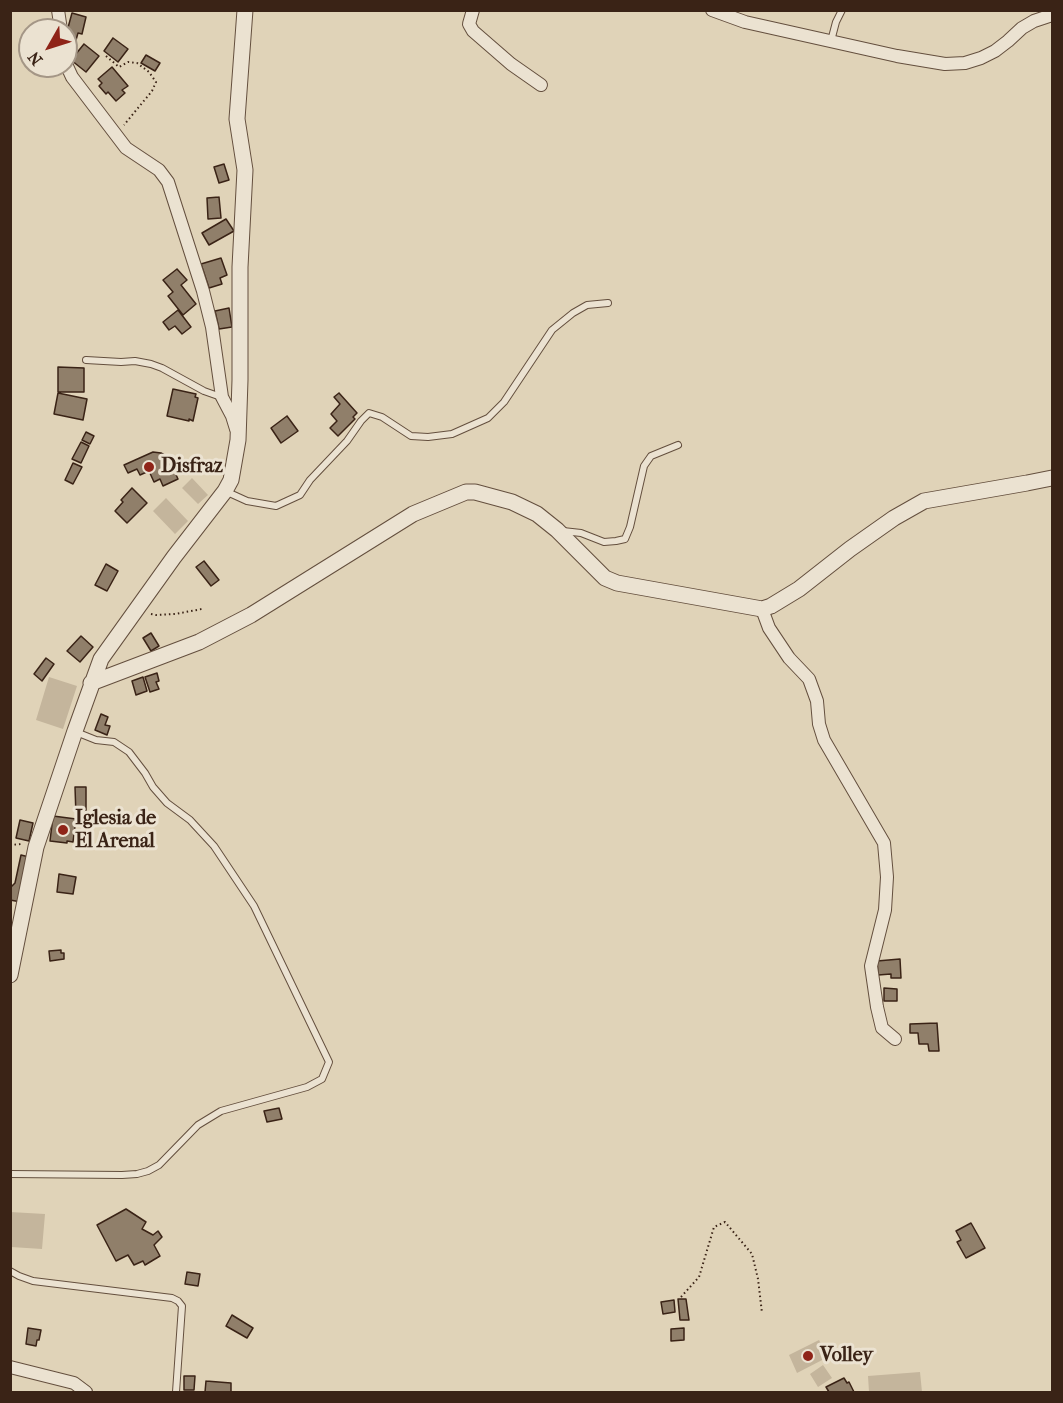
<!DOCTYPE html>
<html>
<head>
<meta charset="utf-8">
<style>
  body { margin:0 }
  #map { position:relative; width:1063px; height:1403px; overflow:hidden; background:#e0d3b8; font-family:"IM FELL French Canon",serif }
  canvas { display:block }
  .frame { position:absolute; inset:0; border:12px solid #3a2316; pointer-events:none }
  .north { position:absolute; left:18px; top:18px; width:60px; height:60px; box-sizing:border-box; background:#ebe2d1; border:2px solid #a49686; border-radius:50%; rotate:231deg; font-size:16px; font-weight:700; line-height:24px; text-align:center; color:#3a2316 }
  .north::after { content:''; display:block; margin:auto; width:21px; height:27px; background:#8f2418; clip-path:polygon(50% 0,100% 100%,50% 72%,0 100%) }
</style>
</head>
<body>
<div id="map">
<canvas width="1063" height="1403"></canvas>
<div class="frame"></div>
<div class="north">N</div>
</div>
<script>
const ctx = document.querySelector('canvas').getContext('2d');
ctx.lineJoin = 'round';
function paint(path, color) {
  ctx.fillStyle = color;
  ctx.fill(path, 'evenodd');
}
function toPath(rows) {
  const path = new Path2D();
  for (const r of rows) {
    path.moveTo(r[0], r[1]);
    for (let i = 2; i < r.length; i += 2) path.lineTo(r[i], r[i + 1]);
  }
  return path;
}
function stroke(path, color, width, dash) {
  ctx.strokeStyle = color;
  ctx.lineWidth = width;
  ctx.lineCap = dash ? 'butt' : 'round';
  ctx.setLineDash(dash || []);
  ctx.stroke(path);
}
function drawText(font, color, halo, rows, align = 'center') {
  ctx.font = font + ' "IM FELL French Canon",serif';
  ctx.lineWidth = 6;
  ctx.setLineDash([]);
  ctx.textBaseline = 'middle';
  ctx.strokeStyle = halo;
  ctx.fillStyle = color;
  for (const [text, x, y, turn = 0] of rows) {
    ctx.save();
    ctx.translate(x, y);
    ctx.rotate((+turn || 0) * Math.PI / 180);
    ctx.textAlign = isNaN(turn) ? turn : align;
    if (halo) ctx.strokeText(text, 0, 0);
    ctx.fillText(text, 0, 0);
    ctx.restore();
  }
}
const green = toPath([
  [192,478,208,495,198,504,182,488],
  [166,498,188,521,175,534,153,511],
  [49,677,77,686,63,729,36,720],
  [10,1212,45,1214,42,1249,11,1247],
  [819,1340,828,1357,797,1373,789,1355],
  [823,1365,832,1378,818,1387,810,1374],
  [920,1372,922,1392,869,1392,868,1376]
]);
const building = toPath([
  [72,13,86,17,82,34,78,33,74,47,66,45,66,35,72,13],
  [113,38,128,49,118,62,104,51,113,38],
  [84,44,99,56,86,72,71,60,84,44],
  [146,55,160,63,155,71,141,63,146,55],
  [112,67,128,86,122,90,125,93,116,101,108,92,106,94,99,86,102,83,98,79,112,67],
  [224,164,229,180,219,183,214,167,224,164],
  [219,197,221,218,208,219,207,198,219,197],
  [226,219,234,231,209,245,202,233,226,219],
  [221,258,227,275,220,278,222,284,209,288,201,264,221,258],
  [177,269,187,280,181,285,196,304,183,315,168,296,173,292,163,280,177,269],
  [229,308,232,327,219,329,215,311,229,308],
  [178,310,191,327,182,334,175,326,169,330,163,322,178,310],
  [58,367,84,368,84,392,58,392,58,367],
  [173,389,196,394,195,397,198,398,193,421,189,419,189,421,167,416,173,389],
  [58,393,87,399,83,420,54,414,58,393],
  [339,393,357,413,353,417,355,419,338,436,330,428,337,421,331,414,340,404,334,397,339,393],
  [287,416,298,431,281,443,271,428,287,416],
  [86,432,94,436,90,444,82,440,86,432],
  [81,442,89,446,81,463,72,459,81,442],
  [153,452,161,453,168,457,178,479,163,486,160,479,154,482,149,471,140,475,137,469,128,473,124,465,153,452],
  [73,463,82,467,73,484,65,480,73,463],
  [132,488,147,503,127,523,115,511,123,502,121,500,132,488],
  [204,561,219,580,211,586,196,567,204,561],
  [106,564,118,571,107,591,95,585,106,564],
  [151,633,159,646,151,651,143,638,151,633],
  [81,636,93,647,80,662,67,651,81,636],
  [46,658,54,664,42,681,34,674,46,658],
  [157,673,159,681,156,682,159,689,150,692,145,677,157,673],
  [143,677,147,691,136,695,132,681,143,677],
  [101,714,108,717,105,725,110,726,107,735,95,730,101,714],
  [75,787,86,787,86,816,76,816,75,787],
  [53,816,76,819,73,842,67,841,67,843,50,841,53,816],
  [20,820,33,823,29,841,16,838,20,820],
  [21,855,29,857,21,902,10,900,10,888,15,883,21,855],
  [59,874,76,877,73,894,57,892,59,874],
  [61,950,61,953,64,953,64,959,50,961,49,951,61,950],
  [900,959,901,978,891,978,891,974,878,975,877,961,900,959],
  [884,988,897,989,897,1001,884,1001,884,988],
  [937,1023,939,1051,929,1051,928,1044,919,1044,918,1033,910,1033,910,1024,937,1023],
  [279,1108,282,1119,267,1122,264,1111,279,1108],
  [126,1209,146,1222,142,1229,153,1235,158,1231,162,1237,154,1245,160,1256,145,1265,143,1261,134,1265,128,1255,116,1261,97,1225,126,1209],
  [971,1223,985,1248,966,1258,957,1242,961,1240,956,1231,971,1223],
  [187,1272,200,1274,198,1286,185,1284,187,1272],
  [678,1299,686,1299,689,1320,680,1320,678,1299],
  [674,1300,675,1312,663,1314,661,1302,674,1300],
  [232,1315,253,1328,247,1338,226,1326,232,1315],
  [28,1328,41,1330,39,1340,37,1340,36,1346,26,1344,28,1328],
  [684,1328,684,1340,671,1341,671,1329,684,1328],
  [184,1376,195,1376,194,1390,184,1390,184,1376],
  [844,1378,847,1383,849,1382,854,1392,829,1392,826,1387,844,1378],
  [206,1381,231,1383,231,1392,205,1392,206,1381]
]);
const path = toPath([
  [106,56,119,67,128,62,137,63,149,72,156,82,152,91,124,125],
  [151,614,156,615,175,614,202,609],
  [10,845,22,844],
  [681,1297,699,1277,714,1227,725,1222,752,1254,758,1279,762,1313]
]);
const service = toPath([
  [831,41,836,22,842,10],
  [86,360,121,362,135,361,151,364,162,368,204,391,221,397],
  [225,491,247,501,276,506,300,495,310,480,347,441,361,421,369,413,382,417,411,436,428,437,452,434,488,418,504,402,552,330,573,313,587,305,608,303],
  [563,531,581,533,604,542,616,541,625,539,630,527,644,466,651,456,678,445],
  [10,1174,122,1175,137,1174,148,1171,159,1165,198,1125,221,1111,307,1087,322,1079,329,1062,254,906,214,846,190,820,167,803,153,787,145,773,129,752,114,742,96,740,76,732],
  [10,1271,19,1276,33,1281,172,1298,178,1301,182,1306,176,1392]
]);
const minor = toPath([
  [58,10,61,30],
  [473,10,469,24,473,31,511,64,541,85],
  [712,10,745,22,897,56,945,64,965,63,981,58,995,51,1008,41,1022,28,1034,21,1052,15],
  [66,64,72,77,126,148,159,170,168,182,203,291,212,327,222,397,232,416,236,429],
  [762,609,769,628,789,658,809,679,817,701,819,724,824,740,884,843,887,877,885,910,871,966,877,1007,882,1028,895,1039],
  [10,1367,74,1383,86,1392]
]);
const tertiary = toPath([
  [91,683,199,642,251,615,413,514,466,492,475,492,512,502,537,514,557,530,605,578,617,583,762,609,771,606,799,589,850,549,894,518,924,501,1027,483,1052,478],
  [10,975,36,847,75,731,101,659,174,557,225,491,231,480,238,440,240,380,240,267,245,170,237,119,245,10]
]);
const markers = [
  [149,467,6,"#8f2418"],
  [63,830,6,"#8f2418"],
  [808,1356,6,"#8f2418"]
];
const poiNames = [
  ["Disfraz",161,467],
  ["Iglesia de",75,819],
  ["El Arenal",75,842],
  ["Volley",820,1356]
];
paint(green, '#c4b59c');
paint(building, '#907f6a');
stroke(building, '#3a2316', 1.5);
stroke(service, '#644f3e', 8);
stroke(minor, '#644f3e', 14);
stroke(tertiary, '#644f3e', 17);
stroke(path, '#3a2316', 2, [1.5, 3]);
stroke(service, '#ebe2d1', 6);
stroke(minor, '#ebe2d1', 12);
stroke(tertiary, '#ebe2d1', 15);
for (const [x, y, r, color] of markers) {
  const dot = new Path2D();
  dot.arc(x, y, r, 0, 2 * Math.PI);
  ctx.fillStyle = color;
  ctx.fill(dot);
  stroke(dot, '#ebe2d1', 2);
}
drawText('bold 20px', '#3a2316', '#ebe2d1', poiNames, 'left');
</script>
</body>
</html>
